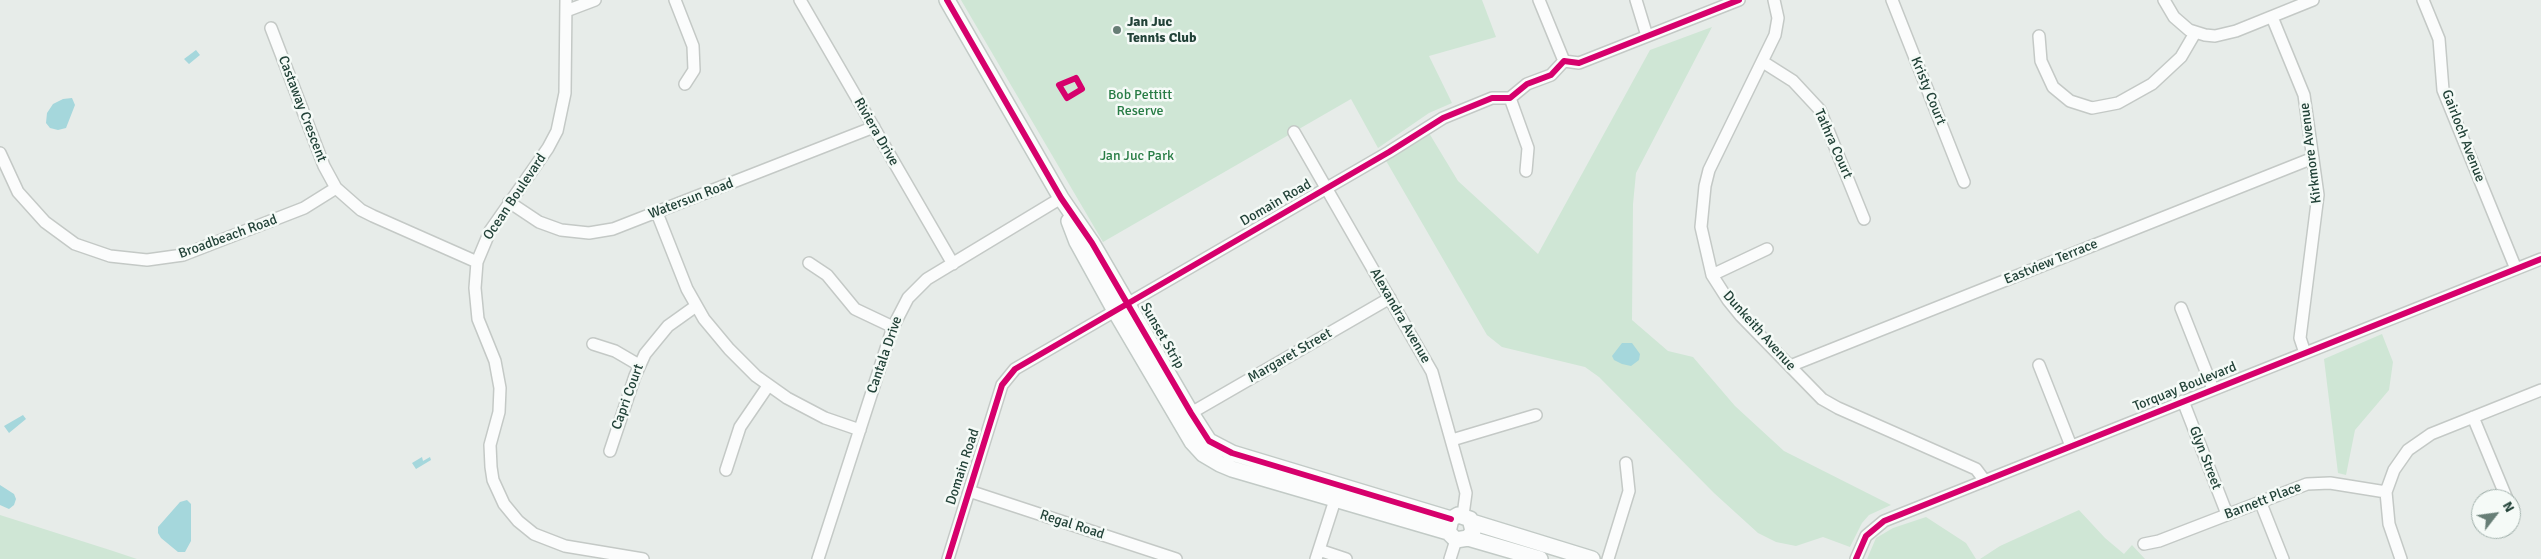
<!DOCTYPE html>
<html>
<head>
<meta charset="utf-8">
<style>
  body { margin:0 }
  #map { position:relative; width:2541px; height:559px; overflow:hidden; background:#e7ece9; font-family:Signika,sans-serif }
  canvas { display:block }
  .north { position:absolute; left:2471px; top:489px; width:50px; height:50px; box-sizing:border-box; background:#f5faf7; border:1px solid #a1b0ab; border-radius:50%; rotate:60deg; font-size:14px; font-weight:700; line-height:20px; text-align:center; color:#224238 }
  .north::after { content:''; display:block; margin:auto; width:18px; height:22px; background:#677e76; clip-path:polygon(50% 0,100% 100%,50% 72%,0 100%) }
</style>
</head>
<body>
<div id="map">
<canvas width="2541" height="559"></canvas>
<div class="north">N</div>
</div>
<script>
const ctx = document.querySelector('canvas').getContext('2d');
ctx.lineJoin = 'round';
function paint(path, color) {
  ctx.fillStyle = color;
  ctx.fill(path, 'evenodd');
}
function toPath(rows) {
  const path = new Path2D();
  for (const r of rows) {
    path.moveTo(r[0], r[1]);
    for (let i = 2; i < r.length; i += 2) path.lineTo(r[i], r[i + 1]);
  }
  return path;
}
function stroke(path, color, width, dash) {
  ctx.strokeStyle = color;
  ctx.lineWidth = width;
  ctx.lineCap = dash ? 'butt' : 'round';
  ctx.setLineDash(dash || []);
  ctx.stroke(path);
}
function drawText(font, color, halo, rows, align = 'center') {
  ctx.font = font + ' Signika,sans-serif';
  ctx.lineWidth = 5;
  ctx.setLineDash([]);
  ctx.textBaseline = 'middle';
  ctx.strokeStyle = halo;
  ctx.fillStyle = color;
  for (const [text, x, y, turn = 0] of rows) {
    ctx.save();
    ctx.translate(x, y);
    ctx.rotate((+turn || 0) * Math.PI / 180);
    ctx.textAlign = isNaN(turn) ? turn : align;
    if (halo) ctx.strokeText(text, 0, 0);
    ctx.fillText(text, 0, 0);
    ctx.restore();
  }
}
const green = toPath([
  [961,0,1482,0,1496,37,1429,56,1452,103,1429,113,1378,148,1351,99,1103,242],
  [1712,27,1636,173,1633,204,1632,320,1668,351,1693,357,1735,406,1784,451,1891,505,1869,515,1862,523,1850,547,1823,537,1796,546,1776,542,1758,533,1714,493,1599,377,1585,367,1502,347,1487,335,1385,159,1429,133,1458,181,1538,254,1650,50],
  [2382,334,2393,362,2389,390,2355,430,2346,475,2338,473,2324,359],
  [2079,510,2105,538,2124,554,2132,545,2145,559,1980,559,2000,546],
  [0,515,113,551,137,559,0,559],
  [1926,517,1966,543,1976,559,1867,559,1876,538,1893,528]
]);
const water = toPath([
  [196,50,200,55,189,64,184,59],
  [72,98,75,105,66,128,58,130,50,128,46,123,47,113,53,104,63,99],
  [1622,343,1632,343,1640,354,1639,360,1631,366,1622,364,1614,360,1612,356],
  [23,415,26,419,9,433,4,426],
  [422,457,423,461,430,457,431,460,416,469,412,463],
  [0,485,14,494,16,499,14,505,9,509,0,505],
  [187,500,191,504,191,541,185,552,178,552,161,538,158,533,158,527,180,502]
]);
const street = toPath([
  [566,0,565,93,557,131,548,148,490,231,477,262,475,288,478,319,495,361,500,388,499,412,490,445,491,467,493,480,504,504,518,521,534,534,565,546,643,559],
  [675,0,693,46,694,70,685,84],
  [800,0,953,264],
  [1539,0,1564,61],
  [1636,0,1647,36],
  [1774,0,1778,18,1775,35,1709,170,1705,186,1701,227,1712,275,1728,300,1741,316,1822,399,1838,408,1976,469,1985,481],
  [1892,0,1964,182],
  [2164,0,2174,17,2189,30,2205,35,2215,36,2236,31,2313,0],
  [2423,0,2439,39,2443,90,2516,269],
  [566,11,595,0],
  [2272,17,2304,95,2318,195,2300,338,2305,353],
  [271,28,324,166,336,188],
  [2039,36,2041,61,2053,87,2070,101,2092,108,2118,103,2152,84,2181,57,2195,33],
  [1763,62,1793,81,1820,110,1864,219],
  [1510,98,1528,148,1526,171],
  [1294,132,1432,372,1466,493,1463,515],
  [0,153,18,192,45,222,75,244,110,256,147,260,183,255,304,208,336,188,361,210,373,216,477,262],
  [509,202,539,222,561,230,589,233,613,229,874,127],
  [657,213,687,289,704,319,729,349,756,376,787,398,825,418,860,430],
  [809,263,827,275,855,309,893,327],
  [1712,275,1767,249],
  [2181,308,2213,389],
  [593,344,615,351,639,365],
  [2039,365,2071,446],
  [1790,366,2313,158],
  [2183,401,2227,514],
  [1191,413,1390,298],
  [2473,417,2507,499],
  [1452,440,1536,415],
  [610,451,635,376,645,354,668,326,696,306],
  [726,470,740,427,768,386],
  [969,491,1176,559],
  [2260,501,2283,559],
  [2144,544,2159,541,2307,484,2330,483,2386,492],
  [1319,550,1346,559],
  [818,559,893,327,908,298,927,279,1061,198],
  [948,559,1002,385,1015,369,1389,152,1443,118,1492,98,1510,98,1527,84,1551,75,1564,61,1579,63,1739,0],
  [1316,559,1335,500],
  [1450,559,1456,540],
  [1608,559,1629,491,1626,463],
  [1856,559,1866,536,1884,521,2541,259],
  [2401,559,2389,524,2386,492,2394,470,2408,450,2431,434,2541,390]
]);
const secondary = toPath([
  [947,0,1061,198,1092,243,1191,413,1209,441,1232,453,1451,519],
  [1069,221,1077,242,1115,311,1192,442,1203,454,1220,464,1232,469,1448,532],
  [1472,522,1592,559],
  [1468,538,1473,531,1470,519,1458,515,1451,519,1448,532,1456,540,1468,538,1540,559]
]);
const cycleway = toPath([
  [947,0,1061,198,1092,243,1191,413,1209,441,1232,453,1451,519],
  [1076,78,1082,89,1067,98,1059,85,1076,78],
  [948,559,1002,385,1015,369,1389,152,1443,118,1492,98,1510,98,1527,84,1551,75,1564,61,1579,63,1739,0],
  [1856,559,1866,536,1884,521,2541,259]
]);
const markers = [
  [1117,30,5,"#677e76"]
];
const poiNames = [
  ["Jan Juc",1127,22],
  ["Tennis Club",1127,38]
];
const streetNames = [
  ["Kristy Court",1928,91,68],
  ["Castaway Crescent",302,109,69],
  ["Riviera Drive",876,132,60],
  ["Gairloch Avenue",2463,136,69],
  ["Tathra Court",1833,144,66],
  ["Kirkmore Avenue",2311,153,-97],
  ["Ocean Boulevard",515,197,-56],
  ["Watersun Road",691,199,-21],
  ["Domain Road",1276,203,-30],
  ["Broadbeach Road",228,237,-20],
  ["Eastview Terrace",2051,262,-22],
  ["Alexandra Avenue",1400,316,60],
  ["Dunkeith Avenue",1759,331,48],
  ["Sunset Strip",1162,336,60],
  ["Cantala Drive",885,355,-71],
  ["Margaret Street",1290,356,-30],
  ["Torquay Boulevard",2185,387,-22],
  ["Capri Court",628,397,-70],
  ["Glyn Street",2205,458,69],
  ["Domain Road",963,467,-72],
  ["Barnett Place",2263,501,-21],
  ["Regal Road",1072,525,18]
];
const parkNames = [
  ["Bob Pettitt",1140,95],
  ["Reserve",1140,111],
  ["Jan Juc Park",1137,156]
];
paint(green, '#cfe6d5');
paint(water, '#a5d7dc');
stroke(street, '#c4c9c6', 14);
stroke(secondary, '#c2cac6', 18);
stroke(street, '#fbfcfc', 11);
stroke(secondary, '#fbfcfc', 15);
stroke(cycleway, '#d6006c', 6);
for (const [x, y, r, color] of markers) {
  const dot = new Path2D();
  dot.arc(x, y, r, 0, 2 * Math.PI);
  ctx.fillStyle = color;
  ctx.fill(dot);
  stroke(dot, '#f5faf7', 2);
}
drawText('bold 14px', '#224238', '#f5faf7', poiNames, 'left');
drawText('14px', '#224238', '#f5faf7', streetNames);
drawText('14px', '#287c45', '#f5faf7', parkNames);
</script>
</body>
</html>
